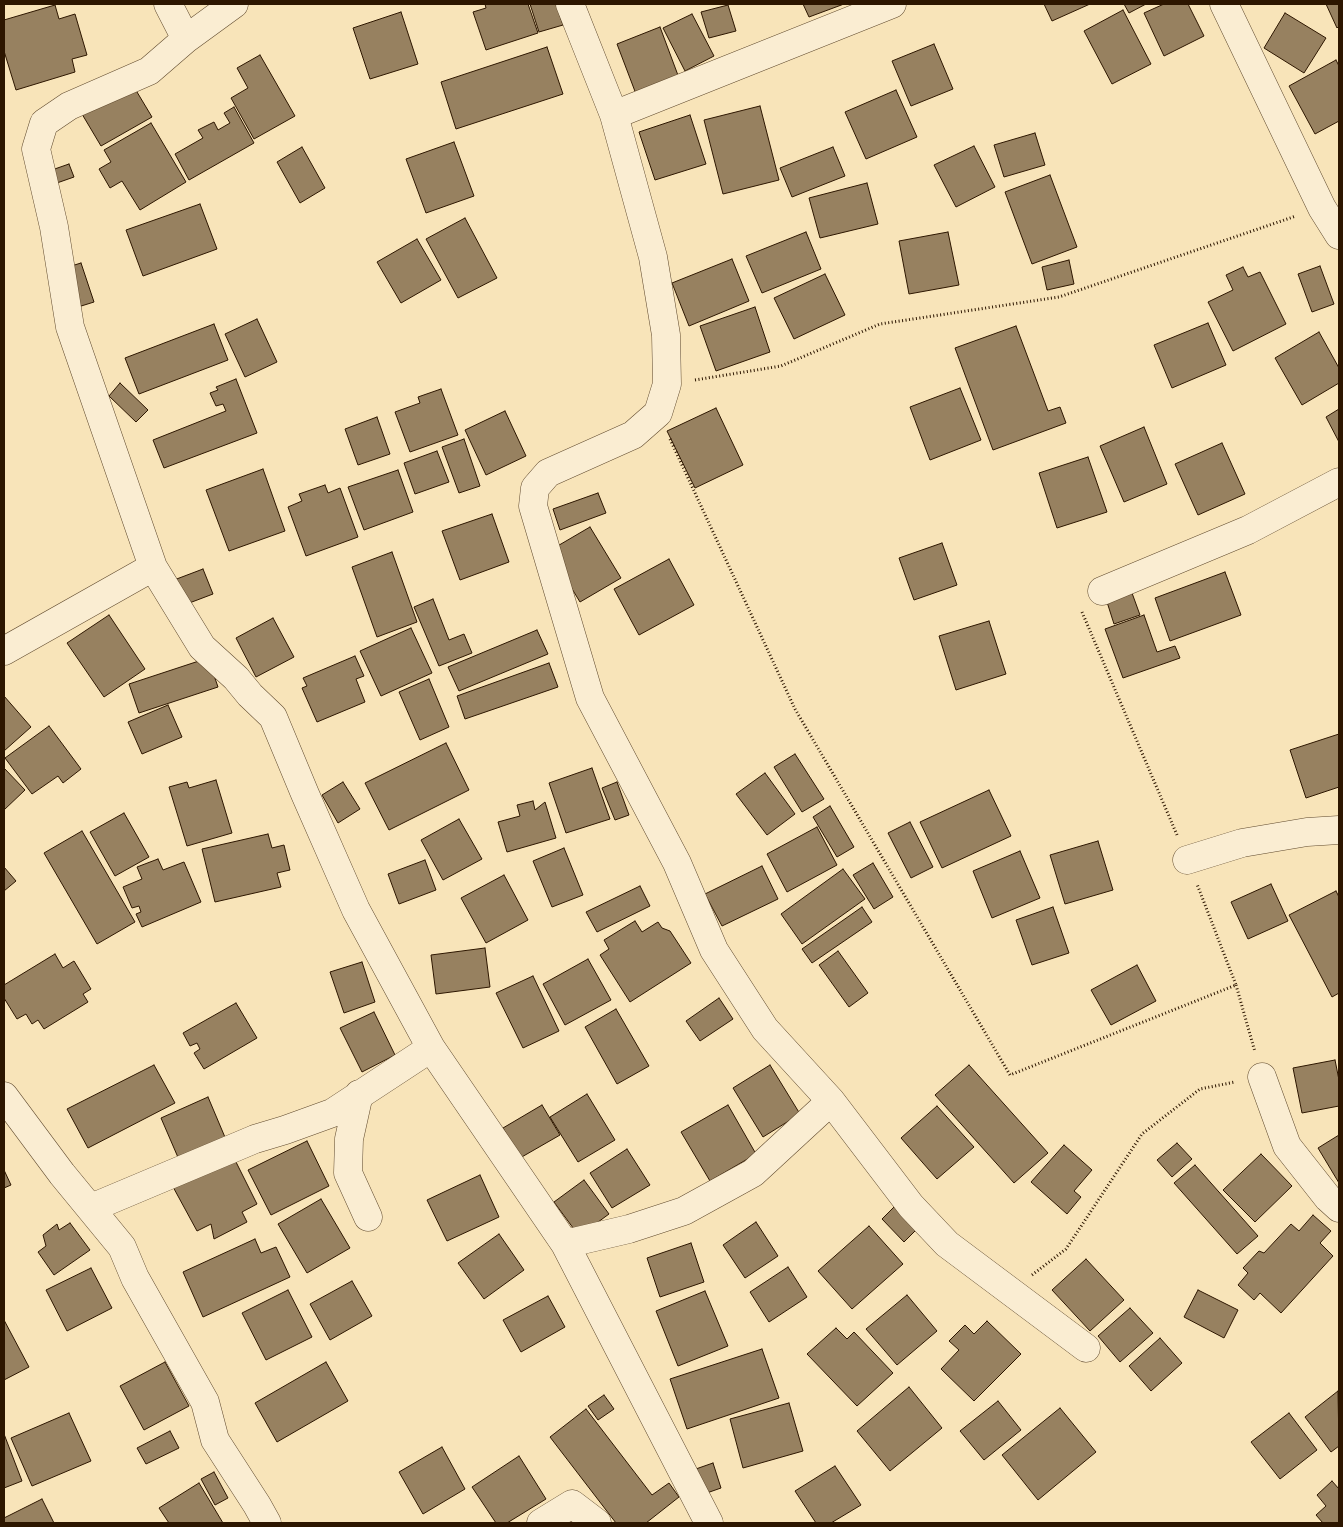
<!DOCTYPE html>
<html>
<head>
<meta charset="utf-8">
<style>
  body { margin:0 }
  #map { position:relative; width:1343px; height:1527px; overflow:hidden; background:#f8e4b9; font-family:"Libre Bodoni",serif }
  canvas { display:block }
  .frame { position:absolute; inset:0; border:5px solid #2d1600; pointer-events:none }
</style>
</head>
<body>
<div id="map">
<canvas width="1343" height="1527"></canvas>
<div class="frame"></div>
</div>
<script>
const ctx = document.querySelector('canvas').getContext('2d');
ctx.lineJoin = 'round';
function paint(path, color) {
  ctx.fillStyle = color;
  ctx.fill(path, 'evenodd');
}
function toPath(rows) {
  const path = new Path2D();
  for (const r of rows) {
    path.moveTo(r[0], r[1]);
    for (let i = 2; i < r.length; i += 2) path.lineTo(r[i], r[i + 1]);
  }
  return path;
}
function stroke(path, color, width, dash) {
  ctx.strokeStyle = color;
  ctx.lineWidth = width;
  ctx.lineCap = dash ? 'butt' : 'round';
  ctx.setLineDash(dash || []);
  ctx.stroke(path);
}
const building = toPath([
  [485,4,528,4,538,33,486,50,473,12,486,8,485,4],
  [530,4,556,4,563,25,539,32,530,4],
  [803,4,844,4,809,17,803,4],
  [1044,4,1090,4,1052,21,1044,4],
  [1124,4,1146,4,1129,13,1124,4],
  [1164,4,1188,4,1204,36,1164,56,1144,13,1164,4],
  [1326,4,1339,4,1339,26,1337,28,1326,4],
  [55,5,59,19,75,14,87,55,72,59,75,72,16,90,4,51,4,20,55,5],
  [728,5,736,31,709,38,701,12,728,5],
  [1123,10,1151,64,1112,84,1084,31,1123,10],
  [401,12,418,64,370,79,353,28,401,12],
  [1285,13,1326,38,1304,73,1264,48,1285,13],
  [692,14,714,56,685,71,663,28,692,14],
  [660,27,679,78,636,94,617,44,660,27],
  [934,44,953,89,911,106,892,61,934,44],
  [547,47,563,94,456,129,441,82,547,47],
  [260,55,295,116,254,139,231,98,248,88,237,68,260,55],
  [1336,60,1339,66,1339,121,1315,134,1289,86,1336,60],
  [134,87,152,117,101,146,79,109,134,87],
  [896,90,917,137,866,159,845,112,896,90],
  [760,106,779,180,723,194,704,120,760,106],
  [234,107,254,143,189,180,175,154,203,138,198,130,214,122,218,130,230,123,224,113,234,107],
  [690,115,706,164,655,180,639,132,690,115],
  [151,123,186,182,140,210,122,181,110,188,99,169,111,162,104,150,151,123],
  [1035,133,1045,165,1004,177,994,145,1035,133],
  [454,142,474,196,426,213,406,159,454,142],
  [974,146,995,187,956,207,934,165,974,146],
  [302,147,325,188,300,203,277,162,302,147],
  [833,147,845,176,792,197,780,168,833,147],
  [69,164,74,177,54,184,49,171,69,164],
  [1050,175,1077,247,1032,264,1005,192,1050,175],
  [867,183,878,224,820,238,809,198,867,183],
  [200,204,217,249,143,276,126,230,200,204],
  [465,218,497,278,458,298,426,239,465,218],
  [806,232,821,269,762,293,746,256,806,232],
  [948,232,959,285,909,294,899,241,948,232],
  [417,239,441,280,401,303,377,262,417,239],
  [732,259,749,301,689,326,672,283,732,259],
  [1069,260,1074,284,1047,290,1042,267,1069,260],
  [81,263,94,302,78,307,65,268,81,263],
  [1320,266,1334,304,1312,312,1298,274,1320,266],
  [1243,267,1248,277,1260,272,1286,324,1233,351,1208,302,1233,290,1226,275,1243,267],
  [825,274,845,315,794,339,774,298,825,274],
  [755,307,770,352,716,371,700,326,755,307],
  [257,319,277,362,245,377,225,334,257,319],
  [1208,323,1226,365,1172,388,1154,345,1208,323],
  [214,324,228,360,139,394,125,358,214,324],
  [1016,326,1048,411,1060,407,1066,423,993,450,955,348,1016,326],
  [1319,332,1339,368,1339,383,1302,405,1275,358,1319,332],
  [236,379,257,433,164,468,153,440,226,411,223,404,216,406,210,393,218,390,216,387,236,379],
  [120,383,148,410,136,422,109,396,120,383],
  [960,388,981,440,930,460,910,407,960,388],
  [441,389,458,435,410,452,395,412,420,403,418,397,441,389],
  [716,408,743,465,695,488,667,431,716,408],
  [1339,409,1339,442,1326,417,1339,409],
  [505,411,526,456,486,475,465,430,505,411],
  [377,417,390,454,358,465,345,429,377,417],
  [1144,427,1167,484,1124,502,1100,446,1144,427],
  [464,439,480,486,459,493,442,447,464,439],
  [1222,443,1245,494,1198,515,1175,464,1222,443],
  [437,451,449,482,415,494,404,463,437,451],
  [1088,457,1107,512,1057,528,1039,473,1088,457],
  [263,469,285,531,229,551,206,490,263,469],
  [398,470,413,512,364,530,348,487,398,470],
  [325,485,328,493,340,488,358,537,306,556,288,507,302,501,299,494,325,485],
  [598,493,606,513,560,530,553,509,598,493],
  [492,514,509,562,460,580,442,531,492,514],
  [590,527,621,578,580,602,549,551,590,527],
  [942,543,957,585,914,600,899,558,942,543],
  [392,552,417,622,377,637,352,567,392,552],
  [669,559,694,605,639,635,614,589,669,559],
  [203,569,213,594,184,605,174,580,203,569],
  [1225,572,1241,615,1170,641,1155,598,1225,572],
  [1132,593,1140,615,1114,624,1107,602,1132,593],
  [433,599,449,640,464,634,472,653,439,666,414,607,433,599],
  [109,615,145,669,104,697,67,643,109,615],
  [1144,615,1157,652,1175,646,1180,658,1123,678,1105,629,1144,615],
  [273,618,294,657,256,677,236,638,273,618],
  [989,621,1006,674,956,690,939,636,989,621],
  [411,628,432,673,381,696,360,651,411,628],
  [537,630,548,654,459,691,448,667,537,630],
  [355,656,364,676,356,679,365,702,317,722,302,688,307,686,303,678,355,656],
  [208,658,218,687,139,713,129,684,208,658],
  [549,663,558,687,465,719,457,696,549,663],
  [429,679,449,727,420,740,399,692,429,679],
  [4,696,31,727,4,751,4,696],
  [168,705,182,737,142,754,128,722,168,705],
  [49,726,81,769,63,783,58,776,32,794,5,758,49,726],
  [1339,734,1339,787,1306,798,1290,750,1339,734],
  [446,743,469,790,389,830,365,783,446,743],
  [795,754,824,799,802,812,774,767,795,754],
  [4,768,25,790,4,810,4,768],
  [592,768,610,819,566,833,549,783,592,768],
  [765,773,795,814,767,835,736,794,765,773],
  [216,780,232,833,187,846,169,787,187,782,189,788,216,780],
  [343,782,360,809,338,823,322,795,343,782],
  [617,782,629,815,615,820,602,788,617,782],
  [989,790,1011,836,942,868,920,822,989,790],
  [533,801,535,810,545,802,556,838,507,852,498,822,520,816,517,805,533,801],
  [830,806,854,847,837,857,813,817,830,806],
  [124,813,149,857,115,876,90,832,124,813],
  [459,819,482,859,443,880,421,840,459,819],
  [910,822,933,867,911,878,888,833,910,822],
  [817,827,837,865,787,892,767,854,817,827],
  [82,831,135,922,97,944,44,853,82,831],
  [268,834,272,848,284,845,290,870,277,873,281,887,215,902,202,849,268,834],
  [1098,841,1113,890,1065,904,1050,855,1098,841],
  [564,848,583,895,552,907,533,861,564,848],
  [1020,851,1040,898,992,918,973,871,1020,851],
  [158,859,163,870,184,862,201,902,142,927,136,914,141,912,139,906,132,908,123,887,142,879,137,867,158,859],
  [425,860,436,890,399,904,388,874,425,860],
  [873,863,893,897,874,909,853,875,873,863],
  [762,866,778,899,722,926,705,894,762,866],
  [4,867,16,881,4,891,4,867],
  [843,869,865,899,802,944,781,914,843,869],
  [504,875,528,920,486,943,461,898,504,875],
  [1271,884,1288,921,1248,939,1231,902,1271,884],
  [640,886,650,906,597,932,586,912,640,886],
  [1336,891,1339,897,1339,993,1332,997,1289,915,1336,891],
  [862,907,872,922,812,963,802,949,862,907],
  [1053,907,1069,953,1032,965,1016,920,1053,907],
  [635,921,642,932,658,922,662,928,670,931,691,963,630,1002,600,955,609,949,604,940,635,921],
  [485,948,490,987,436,994,431,955,485,948],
  [838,951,868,993,849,1007,819,965,838,951],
  [55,954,63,968,74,961,91,989,83,994,88,1002,44,1029,38,1020,32,1024,26,1014,17,1019,4,998,4,985,55,954],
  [588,959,611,1000,565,1025,543,984,588,959],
  [362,962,375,1002,344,1013,330,972,362,962],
  [1137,965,1156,1001,1111,1025,1091,990,1137,965],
  [533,976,559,1031,523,1048,496,993,533,976],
  [719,998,733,1019,700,1041,686,1021,719,998],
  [236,1003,257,1038,204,1069,194,1053,200,1049,197,1043,190,1046,183,1033,236,1003],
  [616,1009,649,1066,617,1084,585,1027,616,1009],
  [374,1012,395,1055,362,1072,340,1028,374,1012],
  [1335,1060,1339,1080,1339,1106,1302,1113,1293,1068,1335,1060],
  [154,1065,175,1103,88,1148,67,1109,154,1065],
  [770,1065,800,1114,763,1137,733,1088,770,1065],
  [969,1065,1048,1153,1014,1183,935,1095,969,1065],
  [587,1094,615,1140,578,1162,550,1117,587,1094],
  [208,1097,227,1142,180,1162,161,1118,208,1097],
  [542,1105,560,1135,520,1158,503,1128,542,1105],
  [728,1105,756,1154,710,1181,681,1132,728,1105],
  [937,1106,974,1147,937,1179,901,1138,937,1106],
  [1339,1135,1339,1183,1318,1148,1339,1135],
  [307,1141,329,1186,271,1215,248,1170,307,1141],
  [1177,1143,1192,1159,1172,1177,1157,1160,1177,1143],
  [1064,1145,1092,1170,1074,1191,1081,1197,1067,1214,1031,1182,1064,1145],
  [627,1149,650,1185,612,1208,590,1173,627,1149],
  [232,1154,257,1204,242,1212,247,1222,214,1239,211,1224,197,1231,172,1185,232,1154],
  [1261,1154,1292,1186,1255,1222,1223,1190,1261,1154],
  [1195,1165,1258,1236,1237,1254,1174,1183,1195,1165],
  [4,1170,11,1185,4,1188,4,1170],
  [480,1175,499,1217,447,1241,427,1200,480,1175],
  [584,1180,609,1214,579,1236,554,1202,584,1180],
  [321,1199,350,1248,307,1273,278,1224,321,1199],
  [900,1201,922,1224,904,1242,882,1219,900,1201],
  [1313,1215,1331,1231,1320,1243,1333,1256,1281,1313,1260,1293,1254,1300,1238,1285,1248,1273,1243,1268,1259,1251,1264,1253,1291,1224,1299,1231,1313,1215],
  [756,1222,778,1256,745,1278,723,1245,756,1222],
  [70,1223,90,1250,54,1275,38,1252,46,1246,43,1235,57,1224,59,1230,70,1223],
  [869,1226,903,1264,852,1309,818,1271,869,1226],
  [499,1234,524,1270,484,1299,458,1263,499,1234],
  [255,1239,261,1253,276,1247,290,1277,203,1317,183,1272,255,1239],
  [691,1243,704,1282,660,1297,647,1258,691,1243],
  [1086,1259,1124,1300,1090,1331,1052,1290,1086,1259],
  [788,1267,807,1297,769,1322,750,1292,788,1267],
  [91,1268,112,1308,67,1331,46,1290,91,1268],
  [352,1281,372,1316,330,1340,310,1304,352,1281],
  [288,1290,312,1337,266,1360,242,1313,288,1290],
  [1198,1290,1238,1310,1224,1338,1184,1317,1198,1290],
  [705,1291,728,1346,678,1366,656,1311,705,1291],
  [907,1295,937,1331,897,1365,866,1329,907,1295],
  [548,1296,565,1327,521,1352,503,1320,548,1296],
  [1130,1308,1153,1333,1120,1362,1098,1336,1130,1308],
  [4,1320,29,1367,4,1380,4,1320],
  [987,1321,1021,1354,974,1401,941,1369,959,1350,949,1341,965,1325,974,1334,987,1321],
  [836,1328,847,1339,854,1332,893,1373,857,1406,807,1354,836,1328],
  [1160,1338,1182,1363,1151,1391,1129,1366,1160,1338],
  [762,1349,779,1398,687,1429,670,1379,762,1349],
  [165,1362,189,1406,144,1430,120,1386,165,1362],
  [326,1362,348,1401,277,1442,255,1403,326,1362],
  [909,1387,942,1428,890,1471,857,1431,909,1387],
  [1338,1391,1339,1446,1331,1452,1305,1417,1338,1391],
  [604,1395,614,1409,598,1420,588,1406,604,1395],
  [998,1401,1021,1430,984,1460,960,1431,998,1401],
  [789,1403,803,1451,743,1468,730,1419,789,1403],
  [1060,1408,1096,1452,1038,1500,1002,1455,1060,1408],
  [586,1409,652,1495,669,1483,679,1497,646,1523,616,1523,550,1437,586,1409],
  [69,1413,91,1461,32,1486,11,1438,69,1413],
  [1289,1413,1317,1450,1280,1479,1251,1442,1289,1413],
  [170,1431,179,1448,146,1464,137,1448,170,1431],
  [4,1434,22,1481,4,1488,4,1434],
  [442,1447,465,1489,423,1514,399,1472,442,1447],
  [519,1456,546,1499,507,1523,496,1523,472,1487,519,1456],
  [713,1463,721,1488,701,1495,693,1470,713,1463],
  [835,1466,861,1505,831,1523,816,1523,795,1491,835,1466],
  [214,1472,228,1498,215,1505,201,1479,214,1472],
  [1332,1481,1339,1489,1339,1523,1323,1523,1316,1515,1326,1506,1317,1495,1332,1481],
  [199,1483,223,1523,169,1523,159,1508,199,1483],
  [42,1499,54,1523,4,1523,4,1518,42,1499]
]);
const path = toPath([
  [695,380,781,366,880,324,1059,297,1296,216],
  [670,439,795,709,1010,1075,1236,985,1197,884],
  [1082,612,1177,835],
  [1236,985,1255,1052],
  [1032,1275,1066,1249,1142,1134,1200,1089,1235,1082]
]);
const street = toPath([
  [570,4,614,115,653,257,666,335,667,384,658,413,633,435,548,473,535,488,533,506,590,698,677,863,714,950,765,1029,831,1101,911,1206,947,1244,1086,1348],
  [1224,4,1322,208,1339,235],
  [186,39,234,4],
  [614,115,892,4],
  [153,567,202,647,236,678,250,695,273,717,305,794,356,910,431,1048,565,1244,709,1523],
  [1102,591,1248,530,1339,482],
  [4,651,153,567,70,327,54,227,36,149,44,123,69,106,149,71,186,39,168,4],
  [1187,860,1242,843,1307,832,1339,830],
  [1262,1077,1287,1146,1328,1198,1339,1208],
  [359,1094,349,1139,348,1173,368,1217],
  [4,1096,62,1174,122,1247,135,1278,205,1402,215,1440,257,1505,267,1523],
  [91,1208,255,1139,285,1130,332,1113,431,1048],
  [565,1244,629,1229,684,1211,753,1173,831,1101],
  [541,1523,572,1504,597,1523]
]);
paint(building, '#978160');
stroke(building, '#2d1600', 1);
stroke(street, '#604a2e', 29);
stroke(path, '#2d1600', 3, [1, 2.5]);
stroke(street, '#faedd2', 28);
</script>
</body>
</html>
